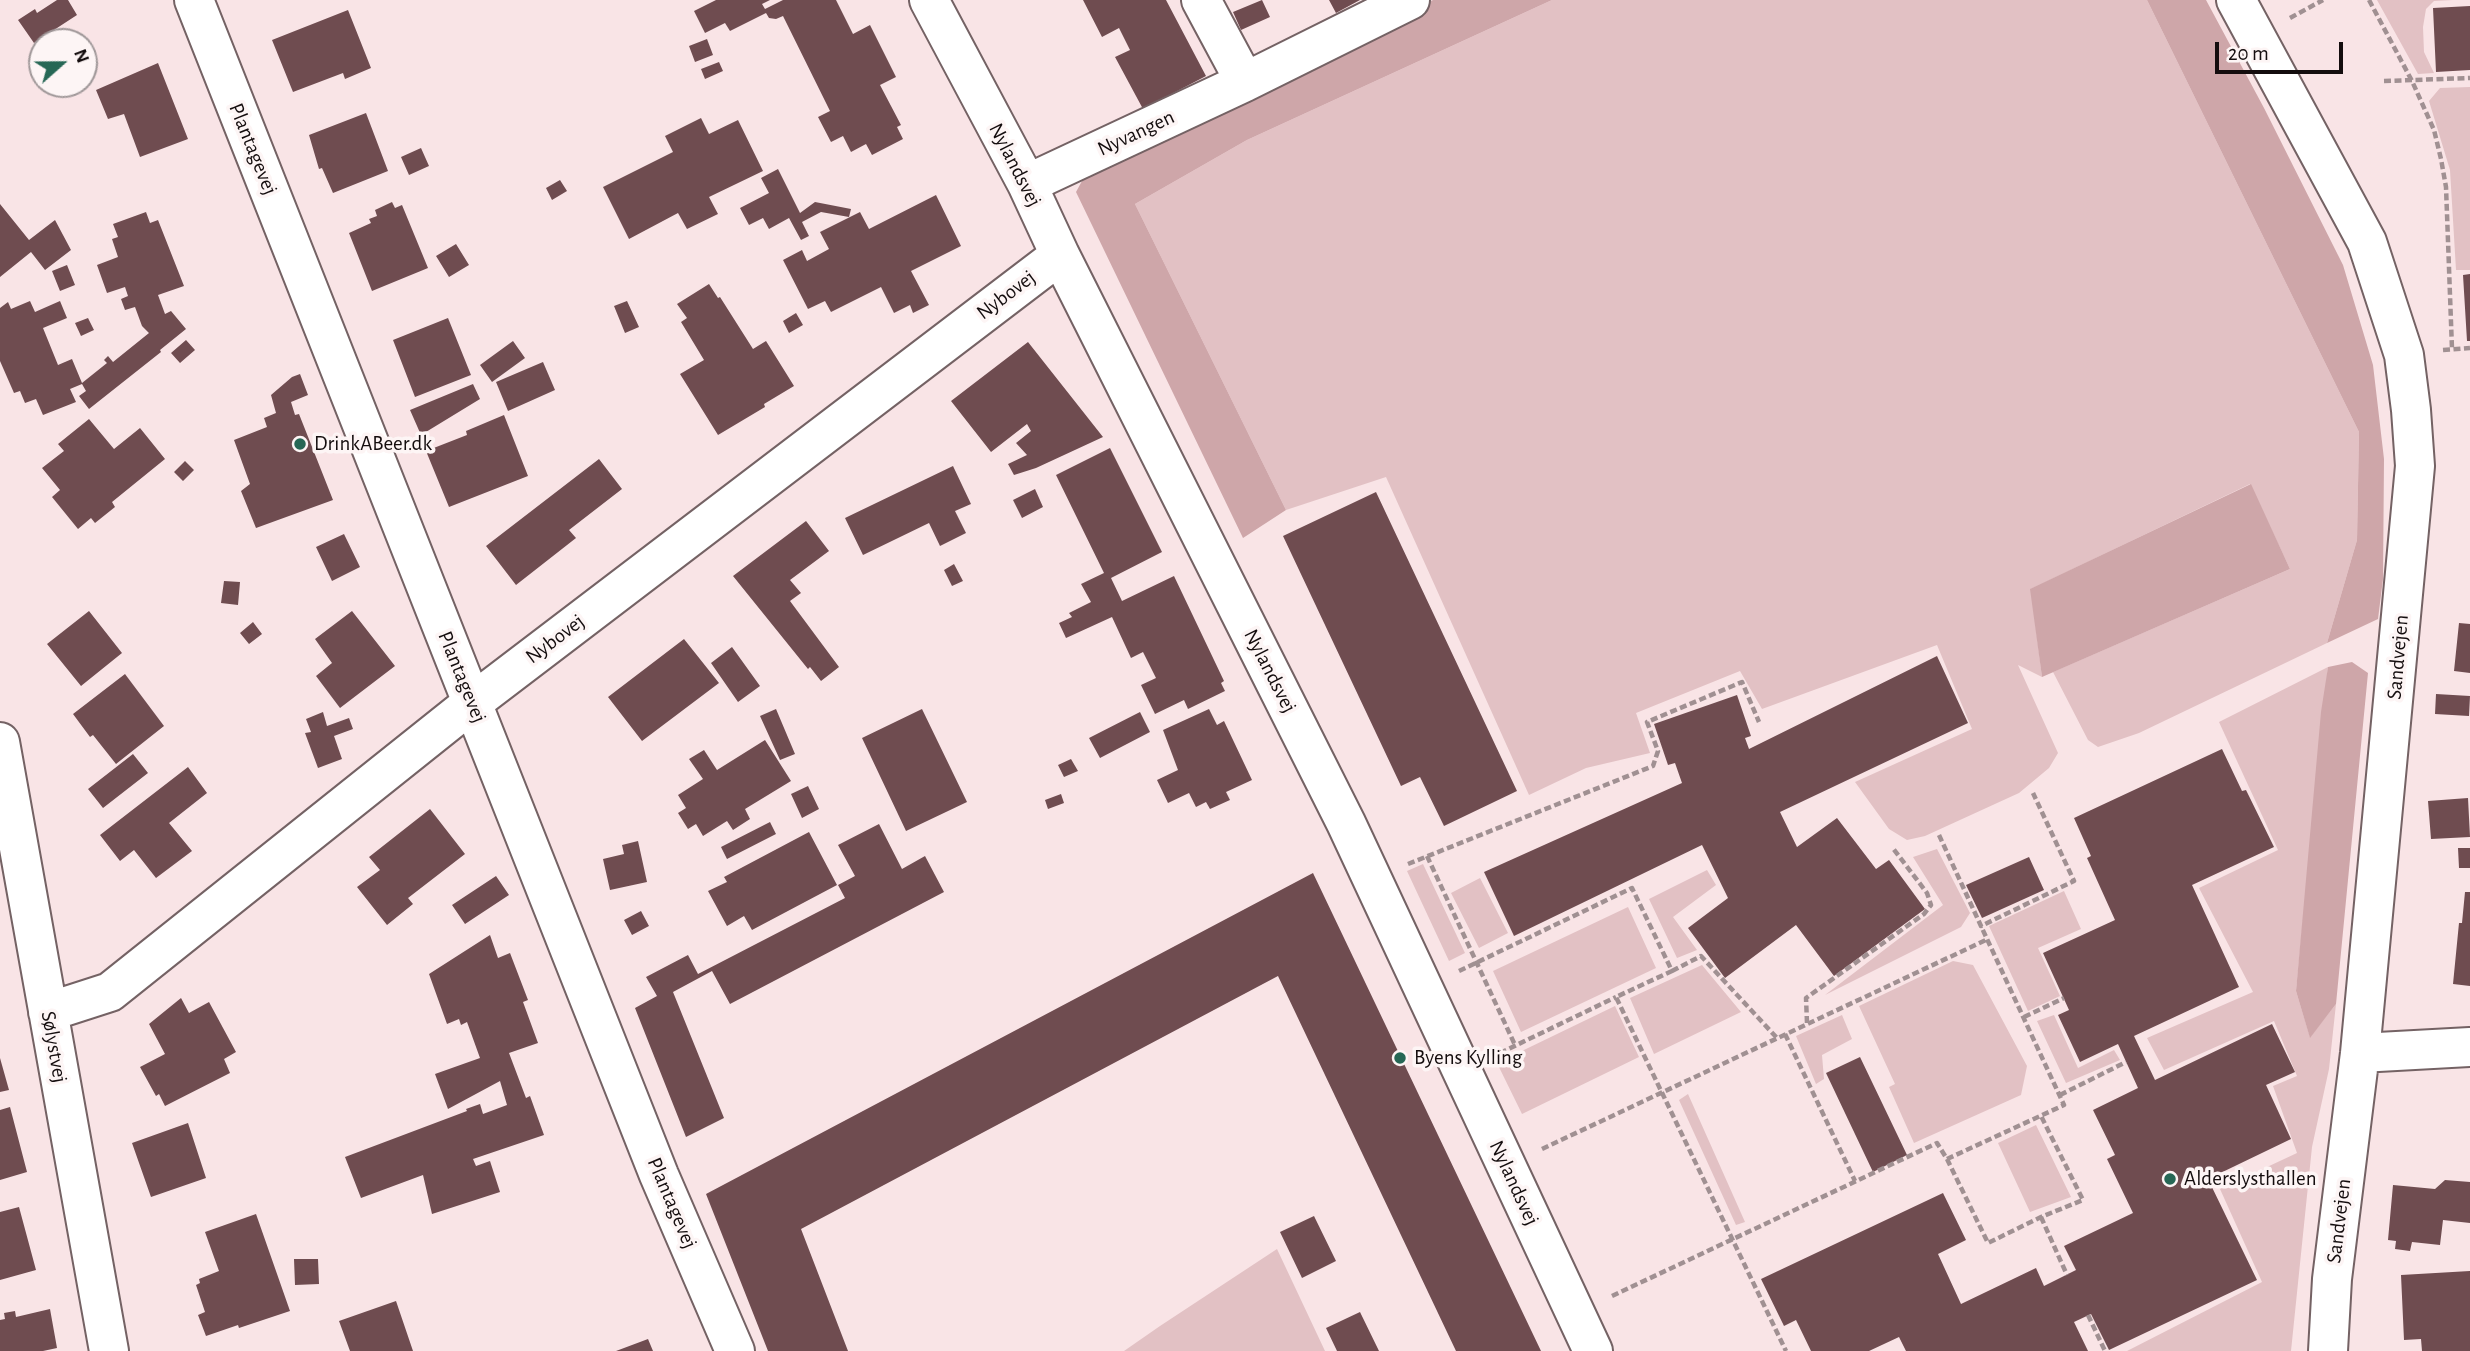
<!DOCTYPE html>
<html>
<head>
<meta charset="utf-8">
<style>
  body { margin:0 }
  #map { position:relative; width:2470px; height:1351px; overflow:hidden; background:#f9e4e6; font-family:"Alegreya Sans",sans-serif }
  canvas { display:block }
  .north { position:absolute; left:28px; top:28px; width:70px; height:70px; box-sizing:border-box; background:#fdf5f5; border:2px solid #a09899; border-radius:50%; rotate:69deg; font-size:19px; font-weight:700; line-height:28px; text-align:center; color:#140d0e }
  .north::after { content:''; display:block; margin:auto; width:24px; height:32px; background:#266755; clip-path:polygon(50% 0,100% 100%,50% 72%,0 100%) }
  .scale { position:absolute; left:2215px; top:42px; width:128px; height:32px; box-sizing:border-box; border:4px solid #140d0e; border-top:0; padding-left:9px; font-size:21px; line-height:24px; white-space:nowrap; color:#140d0e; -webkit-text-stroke:5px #fdf5f5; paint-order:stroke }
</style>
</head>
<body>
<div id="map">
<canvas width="2470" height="1351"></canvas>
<div class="north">N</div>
<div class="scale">20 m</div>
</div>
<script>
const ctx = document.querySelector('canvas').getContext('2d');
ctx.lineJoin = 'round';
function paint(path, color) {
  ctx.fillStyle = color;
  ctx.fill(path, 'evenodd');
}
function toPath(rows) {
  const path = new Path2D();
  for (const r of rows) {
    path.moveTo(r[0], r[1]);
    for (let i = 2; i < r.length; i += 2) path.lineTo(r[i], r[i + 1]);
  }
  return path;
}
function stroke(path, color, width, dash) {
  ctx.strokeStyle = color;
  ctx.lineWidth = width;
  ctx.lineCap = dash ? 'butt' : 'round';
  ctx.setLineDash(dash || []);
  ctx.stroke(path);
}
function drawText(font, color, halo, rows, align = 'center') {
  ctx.font = font + ' "Alegreya Sans",sans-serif';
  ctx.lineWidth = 7;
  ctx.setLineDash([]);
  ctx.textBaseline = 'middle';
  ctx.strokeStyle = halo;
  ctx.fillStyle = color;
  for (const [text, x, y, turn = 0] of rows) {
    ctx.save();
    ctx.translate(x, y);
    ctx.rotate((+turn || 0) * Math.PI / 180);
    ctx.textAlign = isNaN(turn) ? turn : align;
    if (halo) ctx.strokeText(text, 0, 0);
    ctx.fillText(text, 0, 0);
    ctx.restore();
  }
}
const green = toPath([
  [1552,0,2147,0,2359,432,2357,540,2327,643,2139,733,2098,747,2088,740,2053,672,2290,569,2250,484,2031,589,2042,677,2018,665,2058,753,2049,768,2019,793,1925,836,1907,840,1889,829,1855,782,1972,729,1937,645,1762,709,1740,671,1636,713,1650,753,1586,768,1529,795,1386,477,1286,510,1135,204,1247,140],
  [2377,0,2453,0,2434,1,2426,9,2423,27,2424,52,2434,73,2418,74],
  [2470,87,2470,270,2456,270,2450,170,2429,101,2440,88],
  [2328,667,2296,991,2310,1037,2336,1004,2329,1069,2312,1147,2291,1351,2127,1351,2262,1282,2220,1189,2297,1153,2273,1086,2297,1076,2274,1021,2164,1070,2147,1038,2253,992,2199,888,2278,850,2219,722],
  [1937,849,1970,913,1961,927,1825,995,1943,905,1913,857],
  [1423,864,1465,953,1449,961,1407,871],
  [1707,870,1716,885,1673,917,1697,950,1677,958,1649,899],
  [1480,878,1508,933,1479,948,1451,893],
  [2064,891,2081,929,2038,948,2060,996,2028,1011,1989,926],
  [1628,907,1656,968,1521,1032,1493,971],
  [1953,961,1973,965,2027,1066,2021,1095,1914,1143,1889,1087,1895,1084,1859,1006],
  [1702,965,1741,1012,1654,1054,1630,998],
  [1615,1006,1639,1057,1522,1114,1497,1063],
  [1842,1015,1852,1039,1822,1055,1824,1079,1816,1084,1796,1036],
  [2054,1015,2078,1068,2114,1050,2120,1060,2066,1083,2037,1021],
  [1688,1094,1745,1222,1736,1225,1679,1100],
  [2036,1125,2071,1197,2030,1212,1998,1143],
  [1277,1249,1325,1351,1124,1351,1160,1326]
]);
const forest = toPath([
  [1433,0,1552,0,1247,140,1135,204,1286,510,1243,538,1076,192,1088,170],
  [2147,0,2206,0,2264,108,2343,265,2373,365,2384,459,2383,579,2378,619,2327,643,2357,540,2359,432],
  [2251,484,2290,569,2042,677,2030,589],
  [2352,662,2368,673,2336,1004,2310,1038,2296,991,2321,712,2328,667]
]);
const building = toPath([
  [57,0,68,0,77,15,34,43,18,20,35,9,37,13],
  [716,0,770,0,762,4,765,9,783,0,836,0,853,34,870,25,896,77,880,85,901,125,897,127,903,139,872,155,866,144,851,152,843,136,831,142,818,117,830,111,783,16,776,19,769,18,766,13,730,31,725,23,705,33,694,11],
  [1083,0,1166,0,1206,76,1143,109,1115,57,1130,50,1119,28,1102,37],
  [1262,0,1270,17,1241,30,1233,12],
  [1329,0,1360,0,1336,13],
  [2470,6,2470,70,2436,72,2433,8],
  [348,10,371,68,345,79,343,73,293,92,272,40],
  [707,39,713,55,695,62,689,46],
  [719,62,723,71,705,79,701,69],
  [158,63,188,139,140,157,124,114,108,119,96,90],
  [366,113,388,171,333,193,322,168,319,169,309,135],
  [701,118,709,134,738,120,763,171,709,197,718,214,687,229,678,213,629,239,603,187,673,152,665,136],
  [421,148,429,166,409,175,401,157],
  [778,169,800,213,815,202,851,209,849,217,821,212,802,222,809,236,801,240,789,218,769,229,763,218,749,225,740,208,769,193,761,178],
  [560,180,567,191,552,200,546,188],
  [936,195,961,246,911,271,929,305,913,313,910,305,894,313,881,287,831,312,825,301,808,309,783,260,802,250,807,261,829,249,820,232,860,212,869,229],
  [392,202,395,208,402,205,428,268,372,291,349,233,371,223,369,219,377,216,375,210],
  [0,204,29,240,55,220,71,250,45,270,31,252,0,277],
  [146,212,150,223,158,220,184,286,158,295,165,314,171,311,186,329,160,350,161,352,89,409,79,396,86,391,82,384,70,389,76,402,43,415,36,399,25,403,20,391,14,393,0,361,0,308,8,302,11,309,30,301,35,312,60,301,67,318,43,328,58,365,72,359,82,383,107,363,104,360,108,356,113,362,149,333,142,326,135,307,125,310,121,299,128,296,125,287,107,293,97,265,118,257,112,239,118,237,113,224],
  [456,244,469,265,449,277,436,256],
  [67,265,75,285,60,291,52,271],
  [2470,274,2470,341,2467,341,2463,275],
  [709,284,718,298,720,297,753,349,766,341,794,386,764,404,765,407,718,435,680,374,704,360,681,322,687,318,677,304],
  [627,301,639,327,625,333,614,306],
  [796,313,803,325,789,333,783,321],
  [88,318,94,330,81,336,75,323],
  [448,318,471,375,415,397,393,340],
  [186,340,195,350,180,363,171,353],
  [513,341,525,358,492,382,480,365],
  [1028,342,1103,437,1036,468,1014,475,1008,464,1027,455,1016,443,1031,431,1027,424,991,452,951,401],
  [543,362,555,390,508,411,496,382],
  [300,374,308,395,291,402,295,415,299,414,333,500,256,528,241,491,250,484,234,440,267,427,264,418,276,413,271,395,292,377],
  [473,384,480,399,421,435,410,410],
  [504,415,528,476,449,507,426,451,467,435,466,431],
  [89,419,114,449,140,428,165,459,112,502,115,507,95,523,91,518,78,529,52,497,60,490,42,468,64,451,58,444],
  [1110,448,1162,552,1111,578,1122,601,1174,576,1224,681,1221,683,1225,691,1188,709,1184,700,1155,714,1141,685,1156,678,1143,652,1131,658,1112,617,1066,638,1059,623,1072,617,1069,613,1091,602,1081,584,1104,573,1056,475],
  [599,459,622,489,569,530,576,538,516,585,486,546],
  [185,461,194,470,183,481,174,472],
  [953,466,971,504,955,511,966,533,940,546,929,523,863,555,845,518],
  [1035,489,1043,507,1022,518,1013,500],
  [1376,492,1517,791,1444,826,1420,777,1401,786,1283,536],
  [806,521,829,551,790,580,801,593,790,601,839,667,821,681,810,667,808,669,733,576],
  [344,534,360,567,332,581,316,547],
  [954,564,963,581,952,586,944,570],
  [224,581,240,582,238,605,221,603],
  [89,611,122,653,81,686,47,644],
  [352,611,395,666,340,708,316,676,332,663,315,639],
  [253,622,262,634,249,644,240,633],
  [2459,623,2470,624,2470,673,2454,671],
  [684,639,719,683,642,741,608,697],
  [732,647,760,686,738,702,711,663],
  [1937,656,1968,723,1780,812,1797,847,1837,818,1876,869,1889,860,1925,909,1834,976,1796,925,1725,978,1688,928,1728,898,1702,845,1514,936,1484,872,1682,783,1675,763,1668,765,1654,724,1737,695,1751,736,1745,738,1749,749],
  [125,674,164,726,116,764,93,735,90,737,73,714],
  [2436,694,2470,696,2469,716,2435,714],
  [776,709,795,754,780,760,760,716],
  [922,709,967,802,906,831,862,738],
  [1209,709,1217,725,1224,721,1252,780,1226,792,1230,800,1210,809,1206,802,1196,807,1189,793,1168,803,1157,780,1178,770,1163,730],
  [323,712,327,726,349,718,353,729,334,736,342,759,318,768,305,733,311,732,306,719],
  [1140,712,1150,732,1100,758,1089,738],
  [765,740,791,781,745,809,750,819,733,830,727,821,703,836,696,824,688,829,678,813,686,808,678,795,703,779,689,759,704,750,717,770],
  [2222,749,2242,791,2246,790,2274,847,2192,885,2239,987,2134,1036,2155,1080,2272,1024,2295,1072,2266,1085,2291,1139,2208,1179,2257,1280,2109,1350,2091,1314,2074,1322,2088,1351,1906,1351,1899,1337,1869,1351,1811,1351,1796,1320,1784,1326,1761,1279,1943,1193,1966,1240,1938,1254,1961,1304,2036,1268,2044,1286,2076,1270,2064,1246,2133,1213,2107,1159,2115,1155,2093,1110,2138,1088,2118,1044,2080,1062,2058,1015,2069,1010,2043,953,2115,920,2087,858,2091,856,2074,818],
  [133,754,148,773,103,808,88,789],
  [1071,759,1078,771,1064,777,1058,765],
  [188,767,207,793,169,823,192,851,156,878,134,850,120,861,100,835],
  [808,786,819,809,802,818,791,794],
  [1061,794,1064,803,1048,809,1045,800],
  [2468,798,2470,837,2431,839,2428,801],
  [430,809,465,854,408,898,413,904,387,925,357,887,380,870,369,857],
  [770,822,776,834,727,859,721,847],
  [879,824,902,869,925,856,944,892,730,1004,712,971,673,992,724,1118,686,1137,635,1008,657,996,646,977,688,955,698,974,845,898,838,885,855,876,838,845],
  [809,832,837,885,752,930,744,916,727,926,708,891,727,882,724,877],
  [638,841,647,882,610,890,603,859,624,854,622,845],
  [2458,848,2470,848,2470,868,2459,868],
  [2029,857,2044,890,1982,918,1966,885],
  [1313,873,1541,1351,1456,1351,1278,976,801,1229,848,1351,768,1351,706,1194],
  [496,876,509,895,465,924,452,905],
  [2465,892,2470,892,2470,986,2453,984,2459,923,2462,923],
  [641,911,649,926,632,935,624,920],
  [490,935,498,958,510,953,528,1000,523,1002,538,1043,509,1053,526,1098,530,1096,544,1135,473,1159,476,1166,490,1161,500,1192,432,1214,423,1175,361,1198,345,1157,467,1111,466,1109,480,1104,483,1114,507,1105,500,1081,448,1109,435,1074,480,1058,467,1022,461,1025,459,1019,447,1024,429,974],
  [181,998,189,1013,209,1002,236,1052,224,1059,230,1073,165,1106,159,1094,156,1096,140,1067,165,1054,149,1024],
  [1860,1057,1907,1155,1873,1172,1826,1073],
  [0,1058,9,1090,0,1092],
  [10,1107,27,1172,0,1180,0,1110],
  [188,1123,206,1178,151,1197,132,1143],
  [2445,1180,2470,1182,2470,1223,2443,1220,2440,1245,2412,1242,2410,1251,2395,1249,2396,1241,2388,1240,2393,1185,2435,1189],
  [19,1207,36,1270,0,1280,0,1212],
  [256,1214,290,1311,239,1328,238,1325,206,1336,198,1315,205,1312,196,1285,200,1283,199,1279,219,1271,205,1232],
  [1314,1216,1336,1261,1302,1278,1280,1232],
  [294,1259,318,1259,319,1284,295,1285],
  [2470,1271,2470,1351,2422,1351,2421,1339,2404,1340,2401,1275],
  [396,1301,413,1351,350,1351,339,1321],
  [50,1309,57,1348,43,1351,0,1351,0,1320,5,1319,4,1313,15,1311,16,1317],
  [1360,1312,1379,1351,1337,1351,1326,1328],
  [648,1339,653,1351,616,1351]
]);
const path = toPath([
  [2369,0,2412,81,2434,130,2441,159,2446,187,2452,349],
  [2290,18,2323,0],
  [2384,81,2470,78],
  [2443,350,2470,348],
  [1939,835,1981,926,2074,881,2033,793],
  [1427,856,1515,1045],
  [1408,864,1653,766,1658,751,1647,722,1742,682,1759,722],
  [1459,971,1632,888,1672,971,1616,997,1786,1351],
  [1672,971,1701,956,1777,1038],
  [2024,1017,2064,998],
  [1807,1023,1806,998,1924,914,1931,905,1927,893,1892,847],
  [1785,1034,1855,1181],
  [1500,1053,1616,997],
  [2060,1095,2126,1062],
  [1542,1149,1988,939],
  [1947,1159,1988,1243,2041,1217,2083,1200,2041,1116],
  [2041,1217,2067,1275],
  [1612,1296,1937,1143,1947,1159,2064,1105,1981,926],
  [2088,1315,2105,1351]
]);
const street = toPath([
  [194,0,659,1175,735,1351],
  [929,0,1027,184,1060,255,1346,823,1593,1351],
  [1201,0,1245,82],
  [2236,0,2367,242,2404,355,2411,410,2415,466,2360,1053,2332,1279,2328,1351],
  [1027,184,1245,82,1410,0],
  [0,742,109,1351],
  [48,1012,110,992,472,703,1060,255],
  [2360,1053,2470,1047]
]);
const markers = [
  [300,444,7,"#266755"],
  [1400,1058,7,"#266755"],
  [2170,1179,7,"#266755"]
];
const streetNames = [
  ["Nyvangen",1136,133,-25],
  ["Plantagevej",253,149,68],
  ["Nylandsvej",1015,165,63],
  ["Nybovej",1006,295,-37],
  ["Nybovej",555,639,-37],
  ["Sandvejen",2398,657,-85],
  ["Nylandsvej",1270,671,63],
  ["Plantagevej",462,677,68],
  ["Sølystvej",54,1047,80],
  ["Nylandsvej",1514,1183,65],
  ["Plantagevej",672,1203,67],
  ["Sandvejen",2339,1221,-83]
];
const poiNames = [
  ["DrinkABeer.dk",314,444],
  ["Byens Kylling",1414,1058],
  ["Alderslysthallen",2184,1179]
];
paint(green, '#e2c1c4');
paint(forest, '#cea6a9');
paint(building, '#6f4c50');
stroke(street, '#746264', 42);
stroke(path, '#a09092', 4.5, [7, 3.5]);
stroke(street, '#fff', 38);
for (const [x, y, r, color] of markers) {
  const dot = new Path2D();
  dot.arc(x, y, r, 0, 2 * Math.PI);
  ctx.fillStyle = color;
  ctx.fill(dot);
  stroke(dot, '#fdf5f5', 2.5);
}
drawText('21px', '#140d0e', '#fdf5f5', streetNames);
drawText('21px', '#140d0e', '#fdf5f5', poiNames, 'left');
</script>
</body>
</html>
